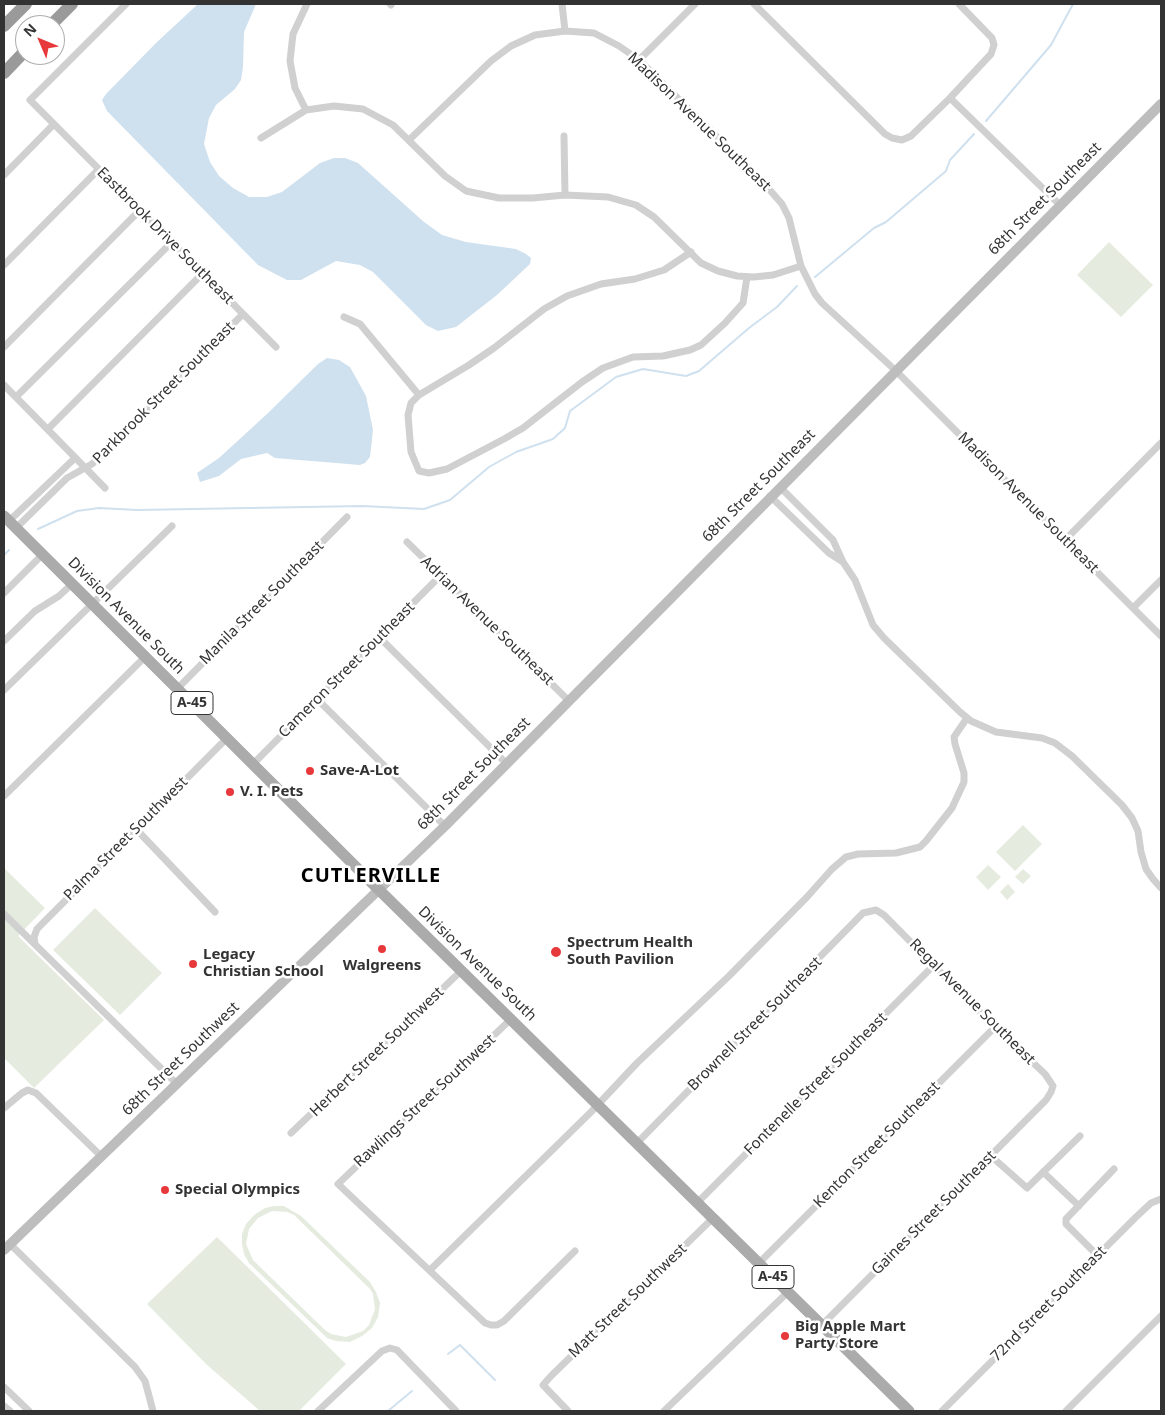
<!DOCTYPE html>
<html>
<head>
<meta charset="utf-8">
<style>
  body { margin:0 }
  #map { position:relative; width:1165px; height:1415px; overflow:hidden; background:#fff; font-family:"Noto Sans",sans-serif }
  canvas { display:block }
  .frame { position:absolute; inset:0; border:5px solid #333; pointer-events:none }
  .north { position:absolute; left:15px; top:15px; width:50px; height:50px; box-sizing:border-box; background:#fff; border:1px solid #adadad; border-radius:50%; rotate:315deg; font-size:14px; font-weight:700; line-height:20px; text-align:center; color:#333 }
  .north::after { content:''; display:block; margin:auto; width:18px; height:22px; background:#e7383b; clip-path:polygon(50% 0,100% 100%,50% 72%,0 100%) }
</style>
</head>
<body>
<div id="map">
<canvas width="1165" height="1415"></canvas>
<div class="frame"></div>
<div class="north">N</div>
</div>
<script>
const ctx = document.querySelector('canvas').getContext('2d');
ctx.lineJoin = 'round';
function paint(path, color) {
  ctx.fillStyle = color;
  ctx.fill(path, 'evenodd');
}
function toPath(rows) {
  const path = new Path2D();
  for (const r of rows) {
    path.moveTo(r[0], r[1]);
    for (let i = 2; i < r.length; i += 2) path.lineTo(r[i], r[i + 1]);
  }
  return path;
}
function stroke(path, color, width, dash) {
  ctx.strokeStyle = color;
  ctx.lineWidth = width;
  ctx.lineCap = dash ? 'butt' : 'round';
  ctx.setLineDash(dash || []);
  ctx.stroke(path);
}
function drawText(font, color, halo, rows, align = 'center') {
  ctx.font = font + ' "Noto Sans",sans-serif';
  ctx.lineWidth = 5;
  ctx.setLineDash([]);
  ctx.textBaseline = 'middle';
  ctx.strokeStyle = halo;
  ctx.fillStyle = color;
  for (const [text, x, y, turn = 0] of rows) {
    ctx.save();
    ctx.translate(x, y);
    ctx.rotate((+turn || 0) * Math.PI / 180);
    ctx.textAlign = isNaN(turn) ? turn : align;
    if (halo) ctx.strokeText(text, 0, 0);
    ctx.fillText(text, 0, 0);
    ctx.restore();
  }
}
const green = toPath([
  [1109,242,1153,285,1121,317,1077,275],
  [1023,825,1042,844,1015,871,996,852],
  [988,865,1001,877,988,890,976,877],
  [4,868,45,908,18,936,104,1020,34,1088,4,1058],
  [1023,869,1031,876,1023,884,1015,877],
  [1008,884,1015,892,1007,900,1000,892],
  [95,908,162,973,120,1015,53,950],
  [274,1206,284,1206,301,1216,370,1282,376,1292,380,1303,378,1317,372,1328,362,1336,350,1342,336,1341,327,1338,249,1263,244,1254,242,1244,242,1234,246,1224,254,1215,265,1208],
  [272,1211,287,1212,294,1215,370,1289,373,1294,375,1309,369,1325,363,1331,346,1337,331,1334,325,1330,253,1260,246,1244,249,1229,258,1218],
  [217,1237,346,1364,299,1411,260,1411,206,1364,147,1304]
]);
const water = toPath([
  [198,4,256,4,244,32,243,67,241,80,235,89,216,105,209,118,204,144,210,162,219,176,233,188,249,197,267,197,282,192,320,163,334,158,345,158,358,163,424,222,442,235,466,242,516,249,526,254,531,258,530,264,497,295,456,327,438,331,426,325,373,272,360,265,336,261,301,280,287,280,258,265,107,111,102,100,106,94,157,42],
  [327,358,339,360,350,367,366,396,373,430,370,457,365,463,360,465,275,458,267,453,241,459,219,476,200,482,197,473,219,458,267,414,318,364]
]);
const stream = toPath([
  [986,121,1051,45,1073,4],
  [815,277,874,228,886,222,946,171,950,160,974,134],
  [38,529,77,511,99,508,137,510,362,506,424,509,450,500,489,467,516,452,553,439,565,428,570,411,616,377,643,369,686,376,699,371,749,328,777,307,797,286],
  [4,555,9,550],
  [448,1354,460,1345,495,1380],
  [388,1411,412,1391]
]);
const minor = toPath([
  [126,4,30,100,276,347],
  [390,4,391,5],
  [562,4,565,31],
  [754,4,885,134,892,138,902,140,911,136,950,98,991,54,994,45,992,38,959,4],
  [639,60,695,4],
  [950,98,1060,205],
  [306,110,295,88,290,61,293,34,307,4],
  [564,136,565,195],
  [261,138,306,110,334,106,363,109,393,125,445,176,466,191,499,198,533,198,565,195,608,197,636,205,654,217,701,263,718,271,737,276,754,277,773,275,801,266],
  [409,140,491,61,511,46,535,35,565,31,594,33,619,46,639,60,761,180,782,204,789,218,801,266,815,294,822,303,895,370,1161,636],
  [4,175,54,124],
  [691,252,664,270,635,279,601,284,567,296,544,309,494,348,469,365,419,395,411,403,408,415,411,452,419,471,429,473,447,469,504,439,523,428,582,382,603,368,633,357,663,356,690,350,701,345,725,323,743,303,747,277],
  [4,265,99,169],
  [344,317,360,324,419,395],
  [4,347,140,210],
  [4,385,105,488],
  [16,397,172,242],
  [48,429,203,273],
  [780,487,833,540,843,562,855,580,873,625,884,638,960,712,971,721,996,732,1042,738,1055,743,1072,756,1122,805,1132,818,1138,831,1141,852,1146,869,1153,879,1161,888],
  [770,496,829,553,843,562],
  [9,521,75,458],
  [16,528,67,478,92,464,243,314],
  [1065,540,1161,443],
  [407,542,568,700],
  [4,593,43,554],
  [1133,608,1161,580],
  [379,637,506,763],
  [4,641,35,611,59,596,72,584],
  [177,689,347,517],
  [4,690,172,526],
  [317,699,445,826],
  [253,764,441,575],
  [4,796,145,657],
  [136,829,215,912],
  [4,914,177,1084],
  [35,944,34,937,37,929,227,738],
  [511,1019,338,1184,485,1323,491,1325,497,1325,504,1321,575,1251],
  [4,1108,22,1093,28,1090,36,1093,101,1156],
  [291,1133,462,970],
  [637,1143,863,913,876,910,884,915,995,1027,1045,1074,1053,1086,1051,1092,1046,1100,822,1325],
  [991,1156,1027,1188,1080,1136],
  [1043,1172,1079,1206],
  [698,1202,934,965],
  [10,1244,135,1367,145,1381,153,1411],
  [1097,1255,1066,1224,1066,1219,1114,1169],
  [759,1263,995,1027],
  [430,1270,591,1112,637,1063,729,976,807,897,832,869,846,857,858,854,896,853,920,847,926,841,952,808,964,782,964,773,955,744,954,737,967,718],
  [4,1387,29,1411],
  [4,1406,10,1411],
  [318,1411,382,1351,390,1348,397,1350,456,1411],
  [568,1411,543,1385,551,1376,713,1218],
  [664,1411,788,1292],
  [942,1411,1135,1218,1151,1203,1161,1199],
  [1066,1411,1161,1316]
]);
const secondary = toPath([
  [4,1250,445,826,1161,104]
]);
const primary = toPath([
  [4,516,370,881,909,1411]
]);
const motorway = toPath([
  [51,25,72,4],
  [4,26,26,4],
  [4,73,25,51]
]);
const markers = [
  [310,771,5,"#e7383b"],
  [230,792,5,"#e7383b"],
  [382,949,5,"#e7383b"],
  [556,952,6,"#e7383b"],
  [193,964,5,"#e7383b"],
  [165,1190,5,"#e7383b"],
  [785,1336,5,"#e7383b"]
];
const shields = [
  [192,703,42],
  [773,1277,42]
];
const shieldNames = [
  ["A-45",192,703],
  ["A-45",773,1277]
];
const streetNames = [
  ["Madison Avenue Southeast",699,122,44],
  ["68th Street Southeast",1045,199,-45],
  ["Eastbrook Drive Southeast",165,236,45],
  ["Parkbrook Street Southeast",164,393,-45],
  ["68th Street Southeast",759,486,-45],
  ["Madison Avenue Southeast",1028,503,45],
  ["Manila Street Southeast",262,603,-45],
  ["Division Avenue South",126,616,45],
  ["Adrian Avenue Southeast",487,621,44],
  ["Cameron Street Southeast",347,670,-45],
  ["68th Street Southeast",474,774,-45],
  ["Palma Street Southwest",126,839,-45],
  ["Division Avenue South",477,964,44],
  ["Regal Avenue Southeast",972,1002,45],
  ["Brownell Street Southeast",755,1024,-45],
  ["Herbert Street Southwest",377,1052,-44],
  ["68th Street Southwest",181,1059,-44],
  ["Fontenelle Street Southeast",816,1084,-45],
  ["Rawlings Street Southwest",425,1101,-43],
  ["Kenton Street Southeast",877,1145,-45],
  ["Gaines Street Southeast",934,1213,-45],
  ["Matt Street Southwest",628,1301,-44],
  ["72nd Street Southeast",1049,1304,-45]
];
const poiNames = [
  ["Save-A-Lot",320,771],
  ["V. I. Pets",240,792],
  ["Spectrum Health",567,943],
  ["South Pavilion",567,960],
  ["Legacy",203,955],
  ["Christian School",203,972],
  ["Walgreens",382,966,"center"],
  ["Special Olympics",175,1190],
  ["Big Apple Mart",795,1327],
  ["Party Store",795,1344]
];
const districtNames = [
  ["CUTLERVILLE",371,876]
];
paint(green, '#e5ecdf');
paint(water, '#cfe0ee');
stroke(stream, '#cfe0ee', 2);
stroke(minor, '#d0d0d0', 7);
stroke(secondary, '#bdbdbd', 10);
stroke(primary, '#ababab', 11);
stroke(motorway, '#9a9a9a', 12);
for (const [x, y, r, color] of markers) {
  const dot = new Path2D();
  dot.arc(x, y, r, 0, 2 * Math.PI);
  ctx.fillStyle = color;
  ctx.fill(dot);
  stroke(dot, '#fff', 2);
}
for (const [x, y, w] of shields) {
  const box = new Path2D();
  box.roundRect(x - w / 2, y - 11.5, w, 23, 4);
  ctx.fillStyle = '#fff';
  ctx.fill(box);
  stroke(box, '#333', 1);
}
drawText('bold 14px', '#333', null, shieldNames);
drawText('15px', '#333', '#fff', streetNames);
drawText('bold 15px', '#333', '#fff', poiNames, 'left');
ctx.letterSpacing = '1px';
drawText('bold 20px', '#000', '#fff', districtNames);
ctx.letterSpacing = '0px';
</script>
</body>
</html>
